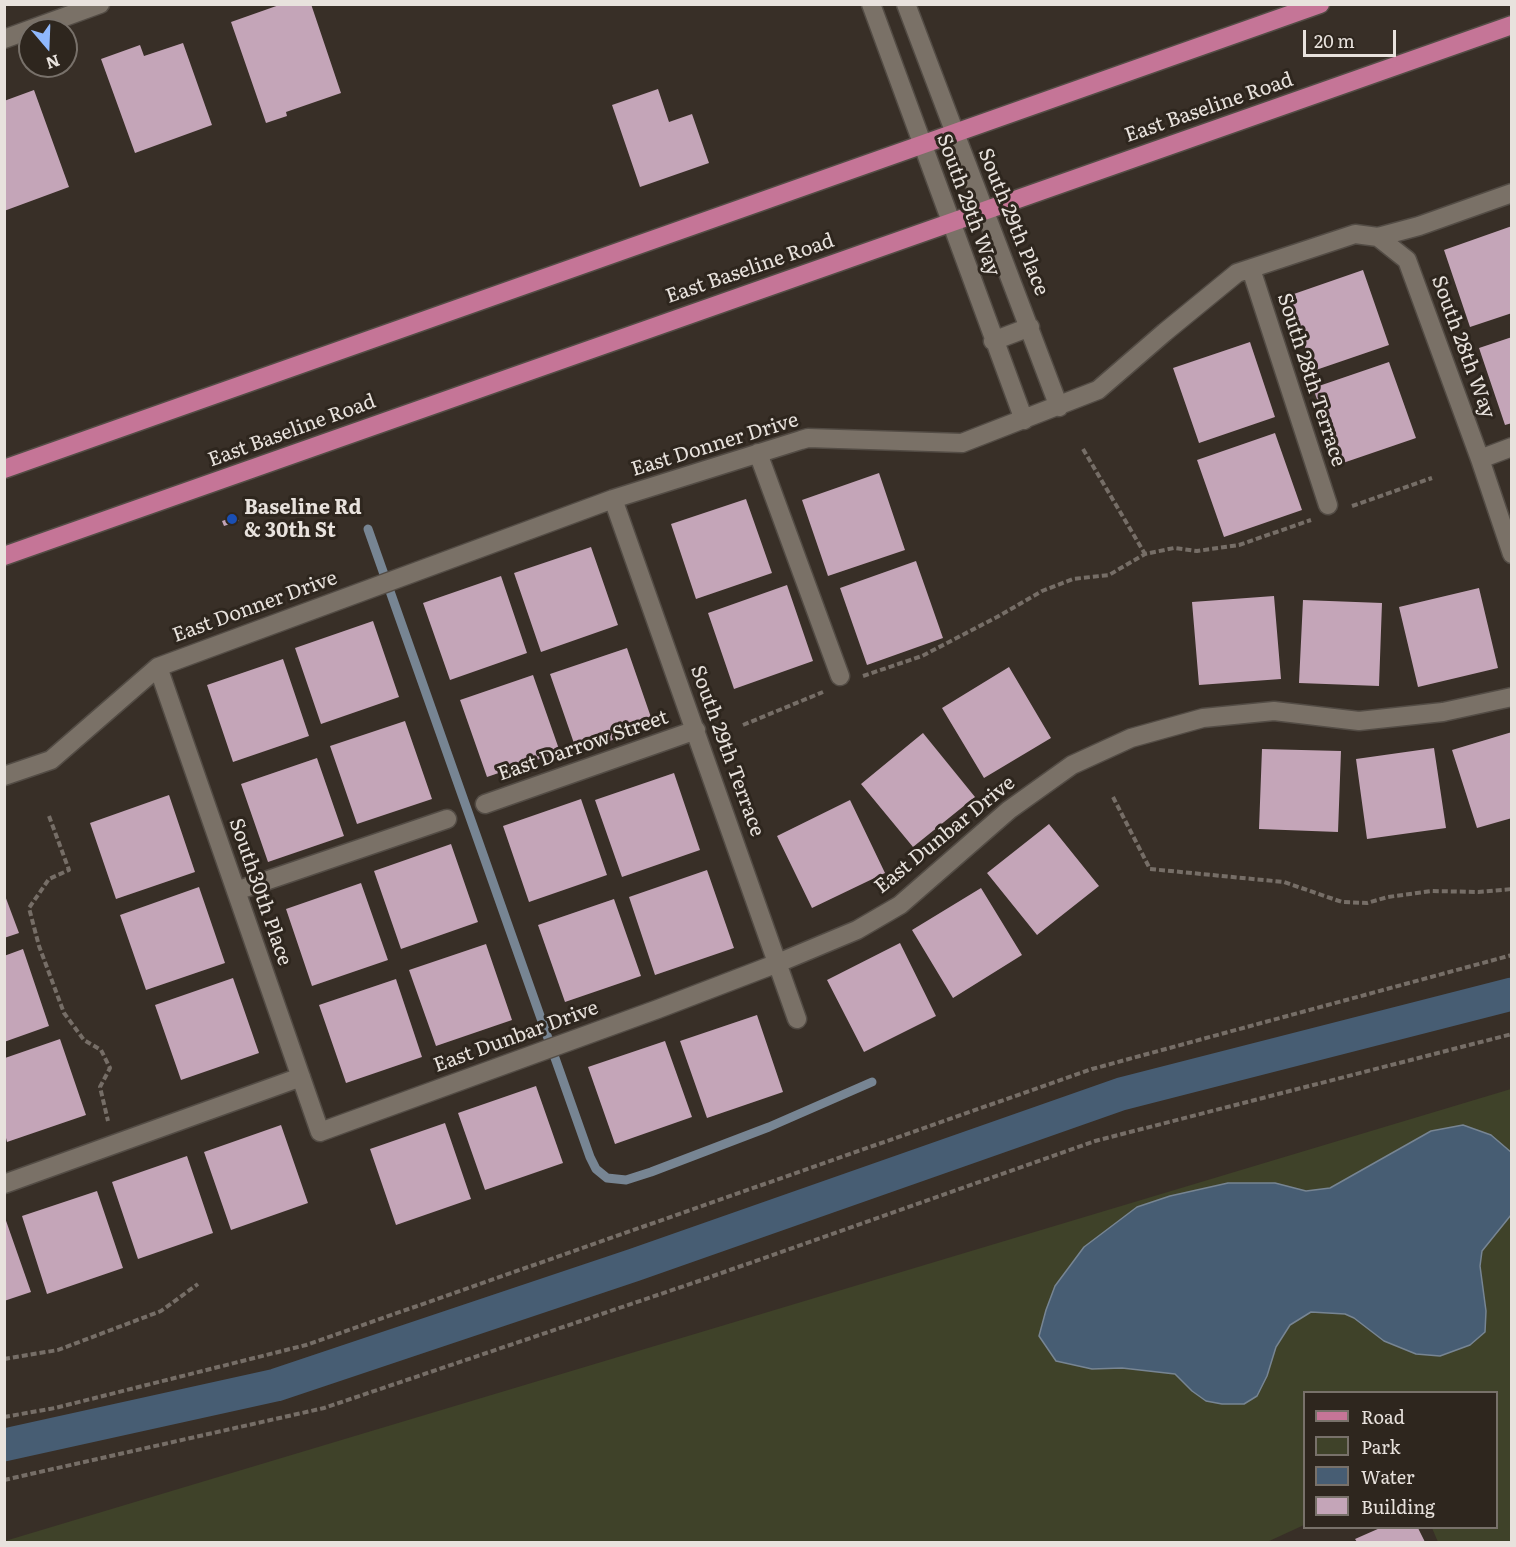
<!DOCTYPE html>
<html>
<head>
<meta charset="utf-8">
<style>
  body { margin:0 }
  #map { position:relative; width:1516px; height:1547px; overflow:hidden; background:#382f27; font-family:Literata,serif }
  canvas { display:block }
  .frame { position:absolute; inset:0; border:6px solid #e8e2dd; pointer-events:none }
  .legend { position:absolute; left:1303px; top:1391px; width:195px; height:138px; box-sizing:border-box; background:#2e261e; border:2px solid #78716a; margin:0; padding:8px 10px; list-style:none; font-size:18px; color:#e8e2dd }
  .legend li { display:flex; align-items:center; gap:12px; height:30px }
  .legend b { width:30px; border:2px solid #78716a }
  .north { position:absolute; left:18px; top:18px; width:60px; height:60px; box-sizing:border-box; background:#2e261e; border:2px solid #78716a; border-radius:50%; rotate:161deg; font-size:16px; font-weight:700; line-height:24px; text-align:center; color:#e8e2dd }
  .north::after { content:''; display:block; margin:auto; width:21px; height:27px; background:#8fb8fd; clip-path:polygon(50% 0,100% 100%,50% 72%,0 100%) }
  .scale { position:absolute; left:1303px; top:30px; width:93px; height:27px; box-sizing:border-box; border:3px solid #e8e2dd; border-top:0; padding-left:8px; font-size:18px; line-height:21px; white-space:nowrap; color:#e8e2dd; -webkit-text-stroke:4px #2e261e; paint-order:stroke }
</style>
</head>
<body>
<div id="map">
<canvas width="1516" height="1547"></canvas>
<div class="frame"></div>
<ul class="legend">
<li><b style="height:8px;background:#c57597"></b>Road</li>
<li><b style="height:16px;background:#3f4229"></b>Park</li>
<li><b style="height:16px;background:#475d73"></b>Water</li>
<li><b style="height:16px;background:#c4a5b8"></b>Building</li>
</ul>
<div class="north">N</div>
<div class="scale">20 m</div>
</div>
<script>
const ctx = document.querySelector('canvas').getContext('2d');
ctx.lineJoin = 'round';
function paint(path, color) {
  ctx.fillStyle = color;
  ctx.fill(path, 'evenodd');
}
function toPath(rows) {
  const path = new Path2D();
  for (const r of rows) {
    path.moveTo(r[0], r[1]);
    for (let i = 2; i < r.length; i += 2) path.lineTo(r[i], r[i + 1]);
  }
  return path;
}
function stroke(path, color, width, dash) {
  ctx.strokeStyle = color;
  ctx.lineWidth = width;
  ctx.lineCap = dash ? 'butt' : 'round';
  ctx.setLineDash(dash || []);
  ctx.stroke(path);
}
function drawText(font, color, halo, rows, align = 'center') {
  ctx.font = font + ' Literata,serif';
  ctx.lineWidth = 6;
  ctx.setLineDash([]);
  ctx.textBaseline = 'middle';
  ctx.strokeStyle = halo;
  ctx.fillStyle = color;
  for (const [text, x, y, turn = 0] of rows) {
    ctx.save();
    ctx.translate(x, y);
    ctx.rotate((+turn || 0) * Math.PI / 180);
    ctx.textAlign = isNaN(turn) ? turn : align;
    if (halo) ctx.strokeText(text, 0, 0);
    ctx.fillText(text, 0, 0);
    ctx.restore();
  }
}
const green = toPath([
  [1511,1089,1511,1542,1438,1542,1432,1528,1496,1528,1496,1392,1304,1392,1304,1525,1267,1542,5,1542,5,1541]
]);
const water = toPath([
  [1463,1125,1491,1135,1512,1153,1511,1215,1482,1251,1480,1266,1486,1311,1485,1332,1470,1345,1440,1356,1416,1354,1384,1341,1354,1318,1345,1314,1311,1312,1290,1325,1276,1347,1267,1376,1257,1396,1244,1404,1222,1404,1206,1401,1192,1391,1175,1374,1122,1368,1092,1369,1056,1361,1039,1336,1046,1310,1055,1286,1084,1247,1137,1207,1170,1196,1228,1183,1275,1183,1306,1191,1330,1188,1431,1131,1463,1125]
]);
const stream = toPath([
  [368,529,590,1157,596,1169,607,1178,626,1180,651,1172,769,1127,872,1082]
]);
const canal = toPath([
  [4,1445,276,1385,634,1265,1121,1094,1512,994]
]);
const building = toPath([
  [282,4,311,4,341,93,286,112,287,116,266,123,231,22],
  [183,43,212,125,135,153,101,59,140,45,144,56],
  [658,89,669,122,692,114,709,163,640,187,612,105],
  [34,90,69,187,4,211,4,101],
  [1512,226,1512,313,1470,327,1444,250],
  [1363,270,1389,345,1313,371,1288,296],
  [1512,337,1512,423,1505,425,1479,348],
  [1250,342,1275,417,1199,443,1173,368],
  [1389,362,1416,438,1340,464,1313,388],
  [1275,433,1302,510,1224,537,1197,460],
  [879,473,905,550,828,576,802,500],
  [746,499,772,573,696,599,671,524],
  [237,516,239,521,224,526,222,521],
  [591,547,618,625,541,652,514,573],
  [916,561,943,638,867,665,840,588],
  [501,576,527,653,450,680,423,603],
  [787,585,813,661,734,689,708,613],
  [1479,588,1498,668,1418,687,1399,607],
  [1274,596,1281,679,1199,685,1192,602],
  [1303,600,1382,603,1379,686,1299,683],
  [373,621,399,697,321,724,295,648],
  [627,648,654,726,577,752,550,674],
  [283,659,309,736,233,762,207,685],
  [1009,667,1051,738,984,778,942,708],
  [533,675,560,752,487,777,460,700],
  [405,721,432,799,357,824,330,746],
  [1512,732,1512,818,1477,828,1452,750],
  [923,733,975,797,913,847,861,784],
  [1434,748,1446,828,1367,839,1356,759],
  [1262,749,1341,751,1338,832,1259,829],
  [317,758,344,836,268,862,241,784],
  [674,773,700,850,622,877,595,800],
  [169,795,195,872,116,899,90,823],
  [581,799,607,875,529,902,503,826],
  [850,800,885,873,812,908,777,836],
  [1049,824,1099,886,1037,935,987,873],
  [451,844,478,922,401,949,374,871],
  [707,870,734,948,655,975,629,897],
  [361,883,388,960,312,986,286,909],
  [199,887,225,963,146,990,120,915],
  [981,888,1022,955,953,998,912,930],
  [4,893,19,933,4,938],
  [614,899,641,976,565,1002,538,925],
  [900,943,936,1016,864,1052,827,980],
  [486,944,512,1020,436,1046,409,970],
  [23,949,49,1026,4,1042,4,956],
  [233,978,259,1053,181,1080,155,1005],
  [396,979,422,1057,346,1083,319,1005],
  [757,1015,783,1092,707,1118,680,1041],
  [60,1039,86,1115,7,1142,5,1134,5,1058],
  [665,1041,692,1117,615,1144,588,1067],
  [536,1086,563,1163,485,1190,458,1113],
  [445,1123,471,1199,396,1225,370,1149],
  [281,1125,308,1203,231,1230,204,1152],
  [187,1156,213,1233,138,1259,112,1182],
  [97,1191,123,1268,47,1294,22,1216],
  [4,1215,31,1292,4,1301],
  [1380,1528,1418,1528,1425,1542,1357,1542,1355,1539]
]);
const path = toPath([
  [1083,449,1145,554],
  [1352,506,1432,478],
  [863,676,922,656,997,617,1042,591,1073,579,1109,575,1145,554,1174,548,1197,551,1239,545,1311,520],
  [743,725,823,692],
  [1113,797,1150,869,1284,882,1342,902,1367,903,1388,897,1431,891,1478,892,1512,889],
  [49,816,69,870,49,879,29,908,39,946,64,1013,84,1040,101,1050,110,1068,100,1087,108,1121],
  [4,1359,58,1350,161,1311,198,1284],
  [4,1417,55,1408,306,1345,1092,1069,1512,955],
  [4,1480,324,1408,696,1282,1095,1141,1512,1034]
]);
const street = toPath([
  [871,4,1024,420],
  [906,4,1059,407],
  [4,39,100,4],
  [1378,237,1407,260,1480,459,1512,554],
  [1251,269,1328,505],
  [993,341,1030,327],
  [758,453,840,676],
  [1480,459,1512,447],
  [613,499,797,1019],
  [158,667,320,1132,658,1009,778,963,857,930,900,905,1009,810,1072,765,1131,738,1203,718,1274,711,1359,721,1443,712,1512,697],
  [4,776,51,760,158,667,613,499,801,440,808,438,962,443,1098,390,1165,332,1237,273,1355,234,1378,237,1419,226,1512,193],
  [485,804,696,730],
  [236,891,447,819],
  [4,1184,301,1077]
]);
const primary = toPath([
  [4,469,1320,4],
  [4,556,1512,25]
]);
const markers = [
  [232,519,6,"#1a4fb4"]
];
const streetNames = [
  ["East Baseline Road",1209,108,-19],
  ["South 29th Way",968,205,70],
  ["South 29th Place",1013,222,68],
  ["East Baseline Road",750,269,-19],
  ["South 28th Way",1463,347,70],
  ["South 28th Terrace",1311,380,72],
  ["East Baseline Road",292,431,-20],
  ["East Donner Drive",715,445,-17],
  ["East Donner Drive",255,607,-20],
  ["East Darrow Street",583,746,-19],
  ["South 29th Terrace",727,751,70],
  ["East Dunbar Drive",945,835,-39],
  ["South30th Place",260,892,71],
  ["East Dunbar Drive",516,1037,-20]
];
const poiNames = [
  ["Baseline Rd",244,508],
  ["& 30th St",244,531]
];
paint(green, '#3f4229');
paint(water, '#475d73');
stroke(water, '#778593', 1.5);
stroke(stream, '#778593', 9);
stroke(canal, '#475d73', 33);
paint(building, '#c4a5b8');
stroke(street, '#534c45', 21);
stroke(primary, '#534c45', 21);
stroke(path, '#766e67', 4, [6, 3]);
stroke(street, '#7a7167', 18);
stroke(primary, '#c57597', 18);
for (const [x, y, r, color] of markers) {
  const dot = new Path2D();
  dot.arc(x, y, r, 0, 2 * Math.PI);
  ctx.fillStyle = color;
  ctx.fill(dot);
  stroke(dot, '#2e261e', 2);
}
drawText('20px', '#e8e2dd', '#2e261e', streetNames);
drawText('bold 20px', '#e8e2dd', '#2e261e', poiNames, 'left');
</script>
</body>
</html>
